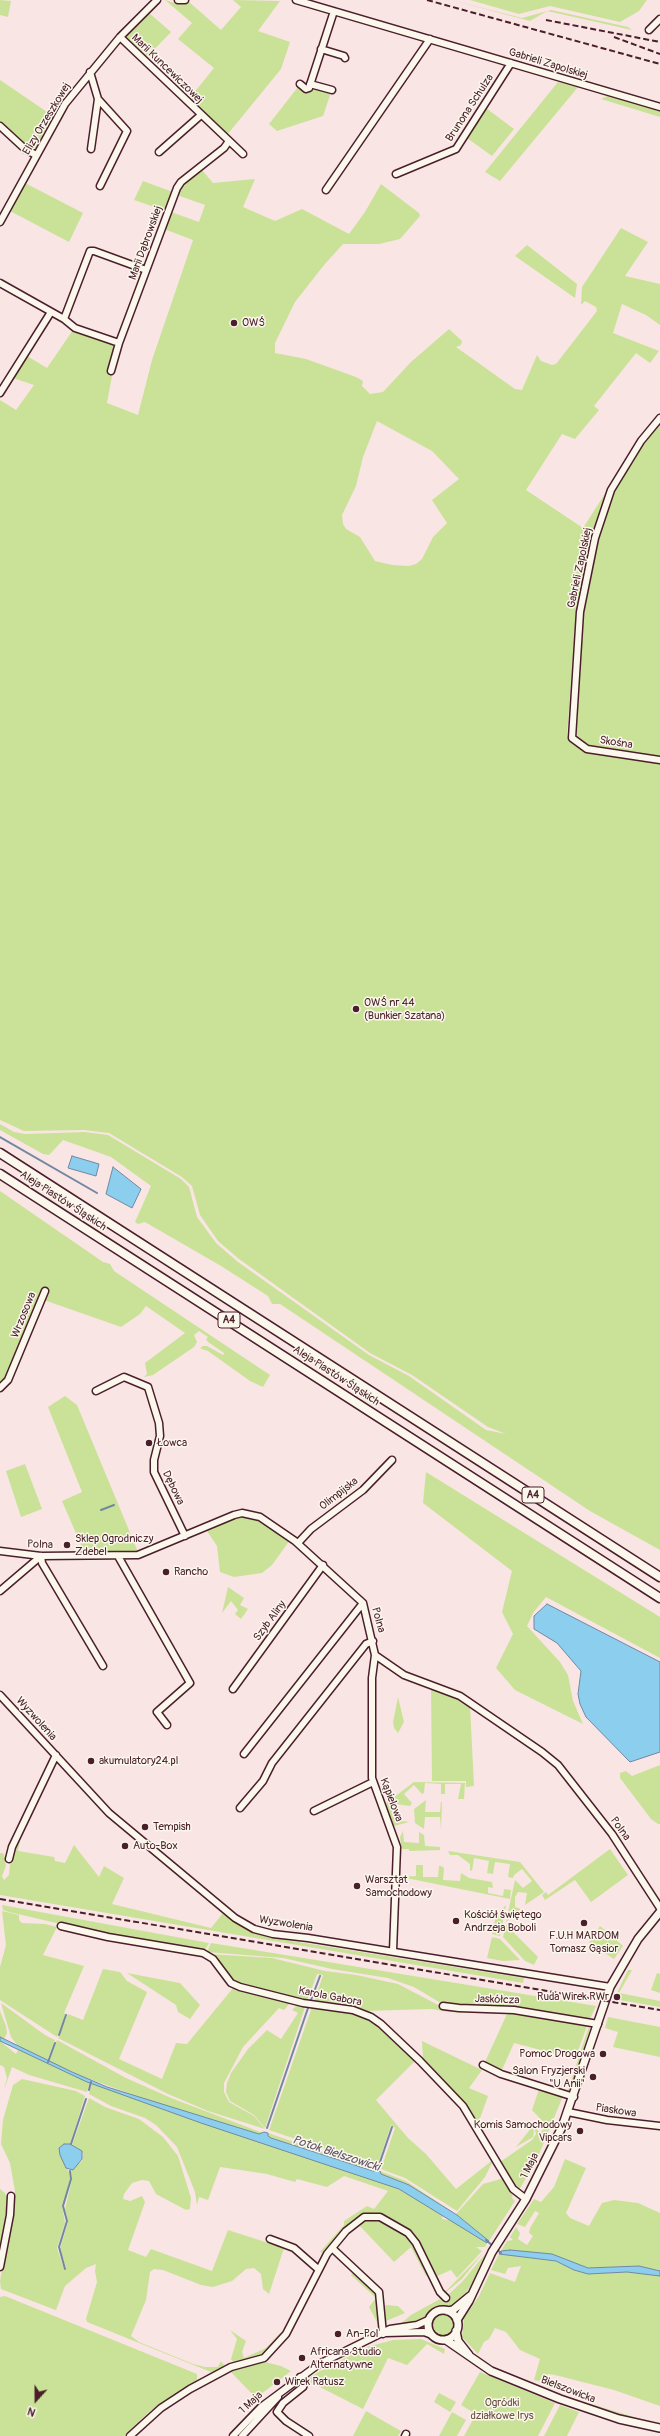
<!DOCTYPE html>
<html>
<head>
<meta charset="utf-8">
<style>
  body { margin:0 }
  #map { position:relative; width:660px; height:2436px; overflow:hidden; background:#f9e5e4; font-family:Pangolin,sans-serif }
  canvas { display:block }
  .north { position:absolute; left:16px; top:2380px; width:40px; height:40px; -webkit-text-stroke:3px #fbf7ec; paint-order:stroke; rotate:201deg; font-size:11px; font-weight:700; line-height:16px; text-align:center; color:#4a1f2b }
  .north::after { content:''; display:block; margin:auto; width:14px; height:18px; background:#4a1f2b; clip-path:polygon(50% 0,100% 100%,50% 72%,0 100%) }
</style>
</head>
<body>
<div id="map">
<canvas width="660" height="2436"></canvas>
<div class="north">N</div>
</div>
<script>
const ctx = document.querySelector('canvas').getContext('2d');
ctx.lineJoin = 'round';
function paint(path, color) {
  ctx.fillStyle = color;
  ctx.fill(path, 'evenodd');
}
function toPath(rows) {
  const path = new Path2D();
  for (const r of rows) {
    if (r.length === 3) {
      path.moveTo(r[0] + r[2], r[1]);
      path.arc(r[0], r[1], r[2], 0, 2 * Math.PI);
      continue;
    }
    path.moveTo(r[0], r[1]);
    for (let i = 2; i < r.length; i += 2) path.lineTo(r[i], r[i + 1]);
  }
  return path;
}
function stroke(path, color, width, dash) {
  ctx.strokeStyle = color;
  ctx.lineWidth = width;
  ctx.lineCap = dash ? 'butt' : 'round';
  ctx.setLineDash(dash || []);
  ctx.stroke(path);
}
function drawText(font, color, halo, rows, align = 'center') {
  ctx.font = font + ' Pangolin,sans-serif';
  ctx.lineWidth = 3;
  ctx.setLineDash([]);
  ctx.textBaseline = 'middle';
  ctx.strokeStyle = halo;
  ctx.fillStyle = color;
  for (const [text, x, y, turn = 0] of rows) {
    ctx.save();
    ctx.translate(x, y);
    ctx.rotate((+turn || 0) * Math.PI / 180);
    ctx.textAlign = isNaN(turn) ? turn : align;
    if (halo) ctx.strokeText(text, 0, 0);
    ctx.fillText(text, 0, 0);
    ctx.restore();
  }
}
const green = toPath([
  [0,0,11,1,8,17,0,15],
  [165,0,178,4,188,1,221,30,241,7,233,0,280,1,258,31,290,42,281,69,227,135,189,99,214,68,178,39,192,23],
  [451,0,522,18,551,10,628,27,632,30,547,11,530,21],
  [470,0,647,0,639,11,620,22,550,6,519,14],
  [149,13,171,32,146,58,125,38],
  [0,80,53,116,34,151,0,123],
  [558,82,578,87,500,181,485,172],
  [312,86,331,92,323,116,277,131,269,124,298,87,307,92],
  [610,95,660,111,660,117,601,99],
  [486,108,514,129,492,156,467,138],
  [202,170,213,183,255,179,243,207,275,221,302,209,349,234,365,212,381,184,419,213,420,216,400,239,379,244,343,244,324,265,295,302,275,343,275,353,306,359,356,377,363,381,362,386,370,394,383,392,411,362,449,329,462,341,461,345,456,347,515,389,522,390,537,355,541,361,552,365,556,364,597,311,596,307,585,301,581,305,582,287,621,228,648,242,625,276,660,284,660,325,646,315,622,304,613,333,659,351,650,363,636,353,594,406,599,410,575,439,562,434,526,490,583,528,606,492,589,549,577,605,567,734,569,741,587,751,660,763,660,1550,590,1511,280,1304,272,1304,268,1296,221,1266,145,1222,138,1224,135,1222,151,1186,111,1157,63,1140,49,1155,43,1154,0,1130,0,1124,14,1132,25,1134,85,1132,108,1135,181,1179,189,1187,197,1217,216,1243,238,1262,369,1355,409,1376,486,1430,506,1434,488,1427,412,1375,370,1353,239,1259,218,1241,200,1215,192,1186,182,1177,109,1133,84,1130,24,1131,0,1120,0,400,16,410,34,385,13,378,27,356,47,368,73,330,116,345,107,372,112,376,107,403,138,415,152,360,193,240,164,229,171,212,199,222,205,205,177,195,184,183],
  [377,421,432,451,459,479,432,500,447,523,433,537,422,559,416,564,409,566,392,565,375,561,360,537,346,529,343,524,342,515,356,486,363,457],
  [143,181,173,192,166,211,134,200],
  [25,183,83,213,69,242,10,211],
  [527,245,577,284,575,298,515,256],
  [660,424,660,758,587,746,578,741,575,736,582,615,595,550,615,491,643,445],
  [0,1191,103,1262,110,1264,114,1271,270,1375,263,1387,250,1381,208,1351,202,1349,200,1348,203,1346,207,1346,223,1355,224,1353,208,1342,206,1339,208,1337,199,1331,194,1335,197,1342,194,1347,153,1375,144,1377,147,1374,145,1363,185,1333,146,1306,140,1314,121,1327,44,1300,7,1377,0,1386],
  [65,1396,77,1405,138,1552,85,1554,62,1501,82,1492,48,1407],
  [25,1464,42,1509,21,1517,6,1471],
  [426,1472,660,1617,660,1658,546,1597,533,1613,527,1626,560,1662,568,1675,573,1701,583,1724,515,1690,496,1668,513,1634,502,1612,512,1571,423,1503],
  [242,1515,266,1523,290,1540,272,1565,262,1573,234,1577,220,1572,217,1546,207,1531],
  [228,1587,244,1598,240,1605,248,1609,241,1619,235,1614,238,1610,231,1601,222,1613],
  [431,1688,457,1697,470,1706,474,1786,466,1787,466,1781,432,1781],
  [398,1697,404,1722,398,1733,394,1728,393,1722],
  [660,1765,660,1824,658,1824,651,1819,620,1778,620,1773,626,1771,632,1776],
  [414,1782,465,1783,464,1799,458,1799,461,1784,445,1784,445,1794,441,1794,441,1784,425,1783,424,1793,422,1794,414,1785,404,1794,412,1803,410,1806,396,1804,395,1820,409,1822,394,1826,385,1804],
  [426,1800,425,1812,440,1812,441,1801,442,1803,441,1829,440,1817,425,1817,424,1829,415,1823,414,1809],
  [22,1829,18,1851,54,1857,55,1861,65,1863,74,1845,99,1877,104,1866,124,1878,112,1904,211,1928,223,1913,248,1930,267,1937,524,1978,523,1983,0,1895,0,1853,3,1853,5,1858,6,1866,2,1876,4,1880,9,1875,11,1854],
  [403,1831,404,1842,419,1843,419,1832,424,1835,425,1846,440,1847,440,1837,440,1850,409,1851,409,1849,402,1849,400,1837],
  [610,1849,628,1875,591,1902,575,1880,545,1900,542,1895,546,1892,548,1895],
  [448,1851,520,1862,544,1892,525,1905,527,1893,518,1892,515,1897,515,1907,521,1909,506,1922,515,1880,523,1888,532,1881,522,1869,514,1875,513,1878,508,1877,510,1864,495,1862,493,1874,487,1873,489,1861,474,1858,472,1871,470,1870,470,1864,458,1855,450,1855],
  [416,1865,423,1865,423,1877,438,1877,439,1866,441,1866,444,1868,443,1880,460,1881,461,1873,469,1878,492,1882,493,1888,488,1887,488,1893,503,1896,504,1889,511,1890,510,1899,401,1877,416,1876],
  [2,1905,209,1943,208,1945,203,1952,108,1935,9,1912,3,1910],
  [506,1905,500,1936,492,1934,496,1915],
  [2,1911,19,1915,19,1920,22,1923,45,1924,57,1927,43,1955,84,1966,64,2013,66,2014,57,2037,0,2000,0,1967,6,1945],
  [506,1925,538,1957,534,1965,525,1961,503,1937],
  [600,1926,623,1946,614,1959,589,1943],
  [492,1937,500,1939,520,1960,503,1961,487,1958],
  [211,1943,316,1960,596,2006,589,2021,444,2005,414,1987,388,1978,332,1969,283,1958,207,1952],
  [208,1954,272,1958,325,1971,356,1975,398,1984,442,2007,507,2010,587,2025,587,2026,575,2059,514,2043,501,2072,484,2064,507,2014,448,2012,432,2009,365,2011,314,2002,323,1975,317,1974,307,2001,236,1984],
  [103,1969,120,1972,127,1981,147,1992,119,2059,162,2079,176,2043,187,2044,233,1988,290,2003,284,2010,279,2008,243,2047,224,2083,224,2092,229,2102,254,2116,265,2129,208,2111,168,2094,58,2038,68,2014,83,2020],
  [628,1970,632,1970,619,1993,660,2001,660,2007,614,1999],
  [127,1973,180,1983,200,2005,190,2019,178,2012,176,2005],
  [657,1973,660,1974,660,1993,651,1990],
  [1,2003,45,2035,55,2040,47,2061,18,2046,11,2037],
  [297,2005,305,2007,265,2128,254,2115,230,2101,226,2092,227,2083,231,2073,248,2049,267,2030,281,2039,298,2013,292,2010],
  [312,2007,350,2012,369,2020,384,2030,415,2061,376,2100,408,2138,426,2154,456,2189,494,2159,485,2177,457,2211,405,2178,381,2169,395,2128,391,2125,377,2167,269,2130],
  [0,2011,6,2026,7,2033,4,2039,0,2037],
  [608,2017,660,2027,660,2057,613,2047,618,2032,605,2028],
  [589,2026,590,2029,569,2094,567,2093],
  [57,2040,126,2078,171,2098,263,2133,259,2134,159,2104,81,2076,49,2062],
  [0,2041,16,2054,18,2050,90,2083,87,2092,29,2075,12,2067,4,2090,7,2078,4,2067,0,2065],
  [422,2041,482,2070,469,2088,488,2096,478,2124,462,2101,423,2061],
  [22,2079,76,2091,85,2096,70,2144,60,2155,69,2172,70,2180,66,2199,62,2206,65,2223,57,2248,64,2269,66,2268,60,2249,68,2222,65,2209,72,2179,71,2170,82,2161,83,2156,82,2151,72,2145,89,2098,105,2107,139,2119,163,2137,178,2156,191,2198,190,2209,186,2210,156,2194,149,2181,142,2180,132,2183,124,2194,123,2199,130,2201,142,2196,145,2202,128,2250,146,2257,151,2249,212,2271,228,2230,284,2248,269,2294,263,2289,261,2274,254,2268,246,2269,232,2281,213,2287,201,2285,163,2270,154,2269,150,2272,146,2300,131,2336,139,2342,193,2364,205,2367,218,2367,221,2361,224,2365,222,2369,211,2372,87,2322,86,2319,97,2282,95,2271,96,2264,86,2268,65,2286,56,2310,58,2311,1,2289,0,2281,15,2191,10,2163,1,2144,3,2120,13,2085],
  [92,2083,201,2123,399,2189,443,2214,442,2219,453,2221,487,2243,485,2247,476,2247,482,2251,457,2278,451,2270,435,2277,418,2242,411,2232,389,2218,369,2213,354,2220,323,2253,320,2252,344,2225,344,2221,367,2206,374,2209,388,2191,344,2176,327,2187,297,2179,295,2182,267,2174,220,2167,208,2200,199,2197,197,2205,195,2192,177,2147,156,2125,145,2118,111,2106,89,2094],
  [539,2089,563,2096,540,2152,521,2187,517,2190,500,2162,532,2140,536,2134,534,2126,540,2133,547,2126,532,2110],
  [532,2127,534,2131,533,2137,516,2147],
  [268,2133,376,2170,372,2170,269,2137],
  [565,2159,586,2168,566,2213,570,2218,589,2226,602,2203,614,2200,638,2203,660,2213,660,2271,634,2266,588,2268,552,2254,501,2251,507,2241,513,2240,510,2237,516,2227,520,2233,518,2239,527,2245,533,2236,529,2233,530,2228,539,2213,535,2211,525,2227,517,2224,534,2199,541,2202,554,2187],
  [380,2171,406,2181,456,2214,483,2184,504,2178,513,2193,512,2198,515,2201,489,2241,456,2214,409,2185,381,2174],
  [0,2189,5,2193,8,2201,0,2246],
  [367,2219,379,2219,403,2232,413,2243,428,2275,426,2276,411,2247,394,2262,358,2224],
  [483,2253,462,2279,445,2293,445,2292],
  [486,2253,471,2286,458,2302,450,2307,432,2310,418,2322,399,2325,411,2315,440,2299,444,2303,448,2302,451,2299,449,2294,462,2282],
  [499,2254,556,2261,574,2270,588,2274,627,2272,660,2276,660,2406,614,2390,555,2375,548,2374,539,2381,534,2380,540,2359,520,2350,506,2332,495,2328,489,2339,484,2342,478,2354,462,2337,464,2318,479,2296,490,2273,515,2282,521,2266,508,2268,505,2274,491,2270],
  [354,2272,375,2294,378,2303,378,2324,369,2307,376,2298,351,2275],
  [5,2296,197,2374,197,2380,150,2411,124,2436,0,2436,0,2297],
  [385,2305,398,2306,405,2313,386,2321],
  [443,2325,11],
  [230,2330,246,2341,242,2352,244,2358,266,2348,280,2333,282,2335,271,2347,262,2354,233,2362,231,2359,237,2339],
  [421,2339,445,2349,444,2354,427,2344,407,2365,388,2358,363,2409,310,2382,309,2378,320,2371,367,2347,393,2340],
  [261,2361,281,2366,291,2371,256,2398,229,2370],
  [480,2372,555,2403,538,2436,464,2436,476,2414,461,2405],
  [439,2393,456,2402,450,2412,434,2402],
  [557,2394,575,2399,647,2421,604,2411],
  [560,2405,579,2412,567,2436,544,2436],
  [366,2411,401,2431,398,2436,353,2436],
  [452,2412,466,2420,457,2436,439,2436]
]);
const water = toPath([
  [72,1156,99,1164,96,1176,68,1168,72,1156],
  [113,1167,141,1189,132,1208,106,1194,113,1167],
  [547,1604,660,1662,660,1752,630,1762,586,1717,580,1704,578,1694,581,1671,557,1643,534,1629,534,1616,547,1604],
  [0,2037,72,2072,107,2087,259,2134,264,2132,268,2133,268,2136,271,2138,373,2171,380,2171,381,2174,409,2185,457,2215,489,2241,487,2243,399,2189,201,2123,87,2082,0,2041,0,2037],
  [64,2144,70,2144,82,2151,82,2159,73,2170,66,2168,60,2155,59,2148,64,2144],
  [510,2250,552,2254,588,2268,639,2266,660,2271,660,2276,627,2272,588,2274,574,2270,556,2261,499,2254,501,2251,510,2250]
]);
const stream = toPath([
  [0,1137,97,1193],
  [101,1510,114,1505],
  [311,2000,320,1976],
  [59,2035,66,2015],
  [48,2062,55,2043],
  [89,2090,91,2082],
  [267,2128,308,2008],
  [71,2144,86,2099],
  [379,2165,392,2127],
  [486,2240,501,2253],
  [65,2269,59,2247,67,2221,63,2206,71,2179,70,2171]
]);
const minor = toPath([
  [178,0,185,0],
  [296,0,660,107],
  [649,30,660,19],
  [120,37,243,154],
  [321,49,344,56,345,58],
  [90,72,98,99,91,149],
  [300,84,306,89,309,88,334,11],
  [310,84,332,90],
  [98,99,127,131,100,186],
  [0,126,25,149,36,155],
  [159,152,201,115],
  [396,174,456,149,511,63],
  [326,190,430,39],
  [0,222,65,104,120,37,157,0],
  [0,283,64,319,75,328,119,343],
  [64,319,90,251,94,251,146,270],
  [111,371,119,343,177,188,181,182,224,148,229,141],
  [0,393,51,312],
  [660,418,641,441,611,490,595,538,580,612,572,738,587,749,660,760],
  [0,1388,8,1380,45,1291],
  [96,1391,124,1377,148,1387,159,1423,160,1436,154,1460,154,1472,185,1536],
  [298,1543,311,1529,363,1490,392,1460],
  [0,1551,41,1556,138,1555,234,1515,242,1513,260,1517,295,1541,363,1603,375,1655,404,1675,460,1696,542,1752,558,1765,612,1834,660,1908],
  [41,1556,42,1563,103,1666],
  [118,1556,190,1683,157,1712,167,1725],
  [0,1591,41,1556],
  [375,1655,372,1678,372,1778,397,1847,393,1951],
  [233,1689,323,1565],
  [0,1695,109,1813,235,1918,254,1929,273,1934,308,1938,610,1987],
  [244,1754,363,1603],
  [240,1808,263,1781,272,1763,366,1644,373,1641],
  [314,1811,373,1782],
  [9,1859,12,1847,56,1755],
  [61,1926,108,1937,203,1953,213,1959,231,1983,240,1987,303,2003,353,2010,371,2017,381,2024,420,2061,463,2106,513,2189,526,2199],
  [443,2006,459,2008,514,2010,598,2024],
  [483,2065,501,2074,574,2097],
  [568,2112,607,2120,660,2126],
  [270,2239,294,2248,318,2269],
  [332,2248,379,2292,383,2334],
  [0,2267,10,2215,11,2196],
  [385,2333,424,2332,432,2335],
  [300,2377,304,2384,303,2387,283,2403,277,2412,286,2421,309,2436],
  [130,2436,161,2408,190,2389,231,2367,264,2358,286,2334,327,2254,346,2231,364,2217,380,2217,408,2233,416,2243,440,2292,446,2298],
  [233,2436,261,2407,319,2364,390,2329,417,2325,428,2320],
  [242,2436,278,2397],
  [405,2436,406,2434]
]);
const major = toPath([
  [443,2325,15],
  [448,2311,453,2310,470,2296],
  [457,2320,469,2301,492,2252,526,2199,562,2127,610,1987,638,1939,660,1912],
  [456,2331,458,2341,469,2355],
  [446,2340,491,2371,560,2399,619,2419,660,2428]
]);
const highway = toPath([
  [0,1153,660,1577],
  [0,1174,660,1598]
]);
const rail = toPath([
  [427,0,660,64],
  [546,20,660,42],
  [614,37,660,54],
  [0,1899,660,2010]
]);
const markers = [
  [234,323,4,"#4a1f2b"],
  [356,1009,4,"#4a1f2b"],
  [149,1443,4,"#4a1f2b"],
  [67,1545,4,"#4a1f2b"],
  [166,1572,4,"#4a1f2b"],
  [91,1761,4,"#4a1f2b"],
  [145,1827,4,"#4a1f2b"],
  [125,1846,4,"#4a1f2b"],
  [357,1886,4,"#4a1f2b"],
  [456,1921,4,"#4a1f2b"],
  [584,1923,4,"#4a1f2b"],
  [617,1997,4,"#4a1f2b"],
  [603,2054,4,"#4a1f2b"],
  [593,2077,4,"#4a1f2b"],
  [580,2131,4,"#4a1f2b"],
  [338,2334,4,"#4a1f2b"],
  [302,2358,4,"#4a1f2b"],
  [277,2382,4,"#4a1f2b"]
];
const shields = [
  [229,1320,22],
  [533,1495,22]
];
const shieldNames = [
  ["A4",229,1320],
  ["A4",533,1495]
];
const streetNames = [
  ["Gabrieli Zapolskiej",548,64,17],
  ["Marii Kuncewiczowej",167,69,44],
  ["Brunona Schulza",470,108,-57],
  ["Elizy Orzeszkowej",47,119,-59],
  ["Marii Dąbrowskiej",146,243,-70],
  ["Gabrieli Zapolskiej",580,568,-78],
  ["Skośna",616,743,9],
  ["Aleja Piastów Śląskich",63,1201,33],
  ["Wrzosowa",24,1315,-68],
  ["Aleja Piastów Śląskich",336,1376,33],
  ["Dębowa",173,1488,64],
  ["Olimpijska",339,1494,-38],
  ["Polna",40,1545,2],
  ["Polna",378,1620,75],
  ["Szyb Aliny",270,1621,-54],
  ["Wyzwolenia",36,1719,48],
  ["Kąpielowa",391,1800,69],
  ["Polna",620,1829,54],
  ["Wyzwolenia",286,1924,9],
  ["Karola Gabora",330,1997,11],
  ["Jaskółcza",497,2000,2],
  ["Piaskowa",616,2111,9],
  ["1 Maja",530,2166,-64],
  ["Bielszowicka",568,2390,21],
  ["1 Maja",251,2403,-42]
];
const poiNames = [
  ["OWŚ",242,323],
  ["OWŚ nr 44",364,1003],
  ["(Bunkier Szatana)",364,1016],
  ["Łowca",157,1443],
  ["Sklep Ogrodniczy",75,1539],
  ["Zdebel",75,1552],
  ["Rancho",174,1572],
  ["akumulatory24.pl",99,1761],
  ["Tempish",153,1827],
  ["Auto-Box",133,1846],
  ["Warsztat",365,1880],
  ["Samochodowy",365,1893],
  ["Kościół świętego",464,1915],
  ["Andrzeja Boboli",464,1928],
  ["F.U.H MARDOM",584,1936,"center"],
  ["Tomasz Gąsior",584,1949,"center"],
  ["Ruda Wirek RWr",609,1997,"right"],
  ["Pomoc Drogowa",595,2054,"right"],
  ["Salon Fryzjerski",585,2071,"right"],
  ["\"U Anii\"",585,2084,"right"],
  ["Komis Samochodowy",572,2125,"right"],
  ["Vipcars",572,2138,"right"],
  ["An-Pol",346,2334],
  ["Africana Studio",310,2352],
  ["Alternatywne",310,2365],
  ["Wirek Ratusz",285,2382]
];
const parkNames = [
  ["Ogródki",502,2403],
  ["działkowe Irys",502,2416]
];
const waterNames = [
  ["Potok Bielszowicki",336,2154,18]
];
paint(green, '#cae297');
paint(water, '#8cceee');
stroke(water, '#7288a0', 1);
stroke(stream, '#7288a0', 2);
stroke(minor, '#4a1f2b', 9);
stroke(major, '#4a1f2b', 10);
stroke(highway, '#4a1f2b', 11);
stroke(minor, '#fbf7ec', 6);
stroke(major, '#fbf7ec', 7);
stroke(highway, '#fbf7ec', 8);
stroke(rail, '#4a1f2b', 2, [6, 3]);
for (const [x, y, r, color] of markers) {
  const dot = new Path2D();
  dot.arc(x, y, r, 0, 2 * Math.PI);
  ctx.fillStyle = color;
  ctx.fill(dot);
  stroke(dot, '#fbf7ec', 1.5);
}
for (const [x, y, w] of shields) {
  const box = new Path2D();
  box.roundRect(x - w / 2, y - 8, w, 16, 3);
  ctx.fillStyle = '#fbf7ec';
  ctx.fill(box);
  stroke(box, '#4a1f2b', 1);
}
drawText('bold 10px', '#4a1f2b', null, shieldNames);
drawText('11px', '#4a1f2b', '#fbf7ec', streetNames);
drawText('11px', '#4a1f2b', '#fbf7ec', poiNames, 'left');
drawText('11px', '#6a5046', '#fbf7ec', parkNames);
drawText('italic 12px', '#5e5466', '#fbf7ec', waterNames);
</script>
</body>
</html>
